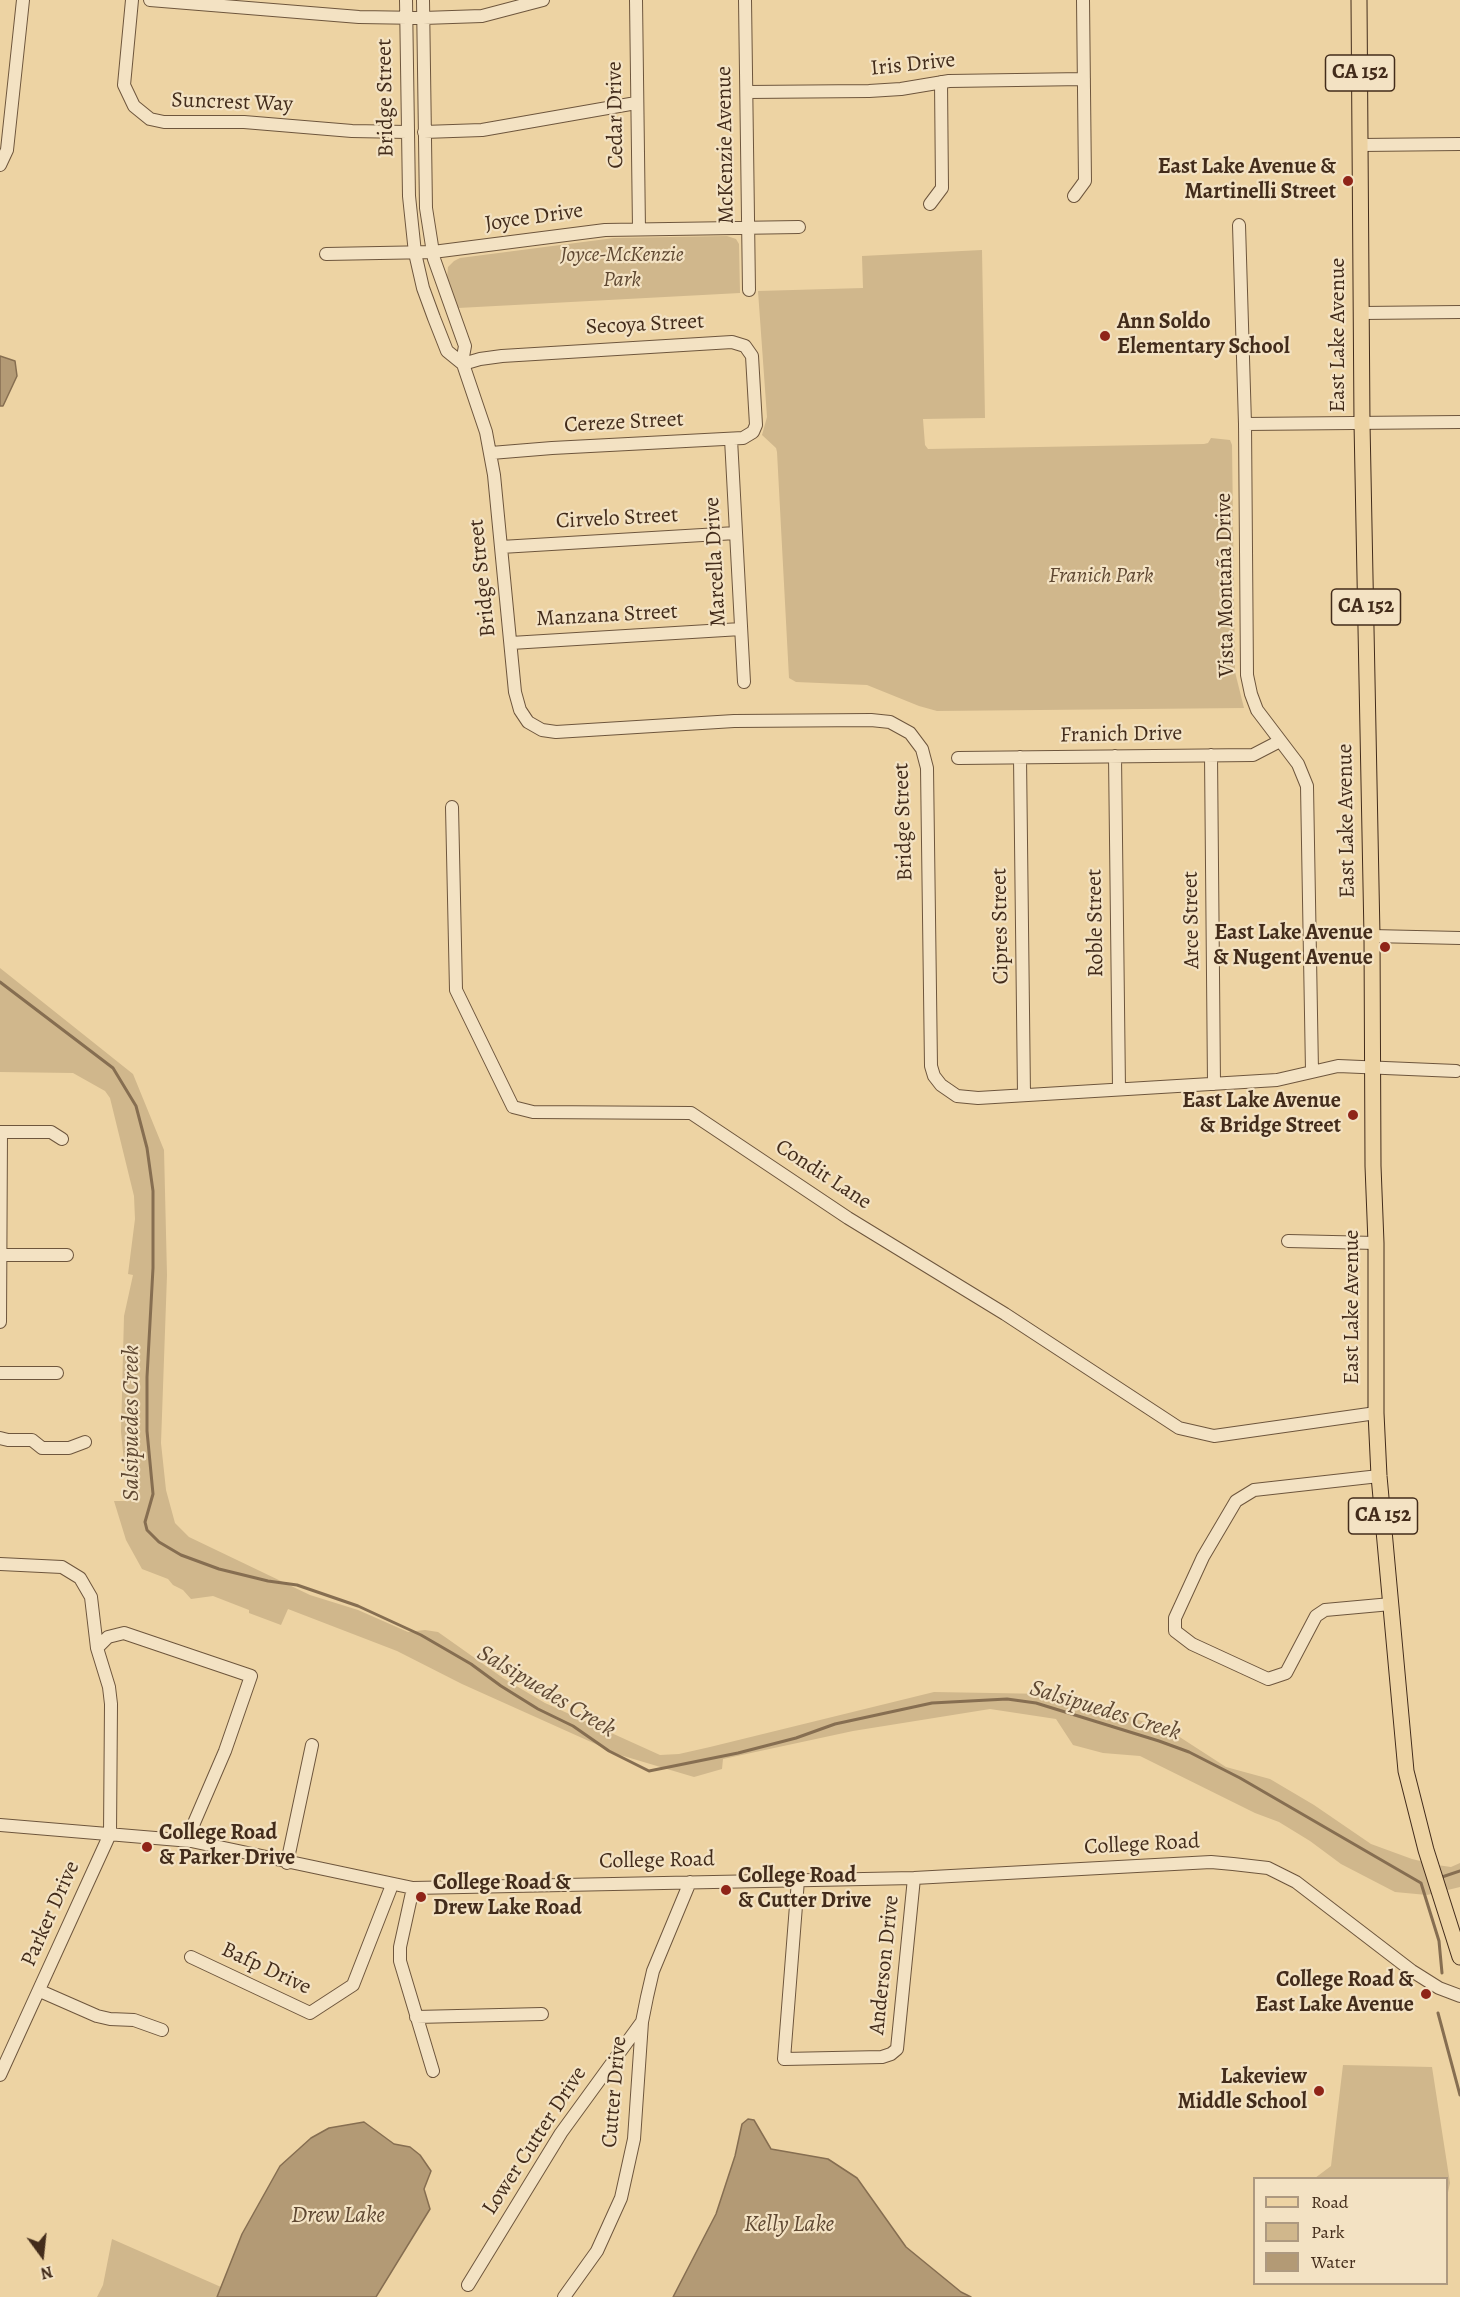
<!DOCTYPE html>
<html>
<head>
<meta charset="utf-8">
<style>
  body { margin:0 }
  #map { position:relative; width:1460px; height:2297px; overflow:hidden; background:#edd3a3; font-family:Alegreya,serif }
  canvas { display:block }
  .legend { position:absolute; left:1253px; top:2177px; width:195px; height:108px; box-sizing:border-box; background:#f3e2c3; border:2px solid #ad9980; margin:0; padding:8px 10px; list-style:none; font-size:18px; color:#432c1b }
  .legend li { display:flex; align-items:center; gap:12px; height:30px }
  .legend b { width:30px; border:2px solid #ad9980 }
  .north { position:absolute; left:12px; top:2225px; width:60px; height:60px; -webkit-text-stroke:4px #f3e2c3; paint-order:stroke; rotate:165deg; font-size:16px; font-weight:700; line-height:24px; text-align:center; color:#432c1b }
  .north::after { content:''; display:block; margin:auto; width:21px; height:27px; background:#432c1b; clip-path:polygon(50% 0,100% 100%,50% 72%,0 100%) }
</style>
</head>
<body>
<div id="map">
<canvas width="1460" height="2297"></canvas>
<ul class="legend">
<li><b style="height:8px;background:#edd3a3"></b>Road</li>
<li><b style="height:16px;background:#d0b78c"></b>Park</li>
<li><b style="height:16px;background:#b39a75"></b>Water</li>
</ul>
<div class="north">N</div>
</div>
<script>
const ctx = document.querySelector('canvas').getContext('2d');
ctx.lineJoin = 'round';
function paint(path, color) {
  ctx.fillStyle = color;
  ctx.fill(path, 'evenodd');
}
function toPath(rows) {
  const path = new Path2D();
  for (const r of rows) {
    path.moveTo(r[0], r[1]);
    for (let i = 2; i < r.length; i += 2) path.lineTo(r[i], r[i + 1]);
  }
  return path;
}
function stroke(path, color, width, dash) {
  ctx.strokeStyle = color;
  ctx.lineWidth = width;
  ctx.lineCap = dash ? 'butt' : 'round';
  ctx.setLineDash(dash || []);
  ctx.stroke(path);
}
function drawText(font, color, halo, rows, align = 'center') {
  ctx.font = font + ' Alegreya,serif';
  ctx.lineWidth = 4.5;
  ctx.setLineDash([]);
  ctx.textBaseline = 'middle';
  ctx.strokeStyle = halo;
  ctx.fillStyle = color;
  for (const [text, x, y, turn = 0] of rows) {
    ctx.save();
    ctx.translate(x, y);
    ctx.rotate((+turn || 0) * Math.PI / 180);
    ctx.textAlign = isNaN(turn) ? turn : align;
    if (halo) ctx.strokeText(text, 0, 0);
    ctx.fillText(text, 0, 0);
    ctx.restore();
  }
}
const green = toPath([
  [727,236,736,239,739,244,740,293,458,308,447,277,448,267,454,261,460,258,614,238],
  [982,250,985,418,923,419,925,445,928,449,1204,444,1208,443,1211,438,1230,440,1232,445,1235,672,1244,708,937,711,919,706,867,685,796,682,789,678,777,452,776,448,762,435,767,417,758,291,863,288,862,256],
  [0,968,133,1074,164,1150,167,1275,161,1443,166,1490,175,1523,189,1537,310,1595,358,1610,408,1632,425,1630,438,1632,503,1678,545,1703,660,1755,679,1754,710,1747,934,1692,1049,1694,1131,1717,1175,1734,1226,1767,1270,1779,1314,1805,1371,1844,1412,1859,1437,1865,1451,1867,1460,1863,1460,1887,1427,1895,1395,1892,1341,1864,1310,1841,1279,1822,1255,1813,1140,1756,1103,1753,1073,1745,1056,1719,990,1709,853,1731,723,1759,722,1769,694,1777,620,1755,462,1684,397,1651,288,1609,281,1625,249,1613,249,1610,213,1596,191,1599,183,1590,173,1585,168,1579,142,1569,126,1540,114,1501,128,1501,121,1432,124,1316,133,1275,128,1274,135,1219,134,1196,110,1098,105,1091,73,1073,0,1072],
  [1343,2065,1432,2067,1450,2183,1447,2197,1446,2178,1315,2178,1331,2166],
  [112,2239,221,2287,217,2297,97,2297,103,2285]
]);
const water = toPath([
  [0,356,15,361,17,376,3,406,0,406,0,356],
  [748,2119,754,2120,771,2149,828,2159,857,2178,906,2247,961,2292,971,2297,673,2297,716,2214,735,2156,742,2124,748,2119],
  [364,2122,394,2144,410,2147,420,2155,431,2171,424,2189,430,2209,376,2297,217,2297,242,2234,280,2166,311,2138,329,2128,364,2122]
]);
const stream = toPath([
  [0,982,113,1068,136,1106,147,1148,153,1191,153,1268,147,1377,147,1431,153,1494,145,1522,147,1530,159,1542,181,1555,219,1569,268,1581,297,1585,358,1606,421,1635,471,1664,501,1686,538,1709,573,1726,609,1751,649,1771,738,1753,796,1738,835,1724,932,1703,1007,1699,1036,1703,1159,1741,1189,1752,1240,1778,1421,1883,1439,1941,1442,1973],
  [1439,1878,1460,1871],
  [1438,2013,1460,2095]
]);
const minor = toPath([
  [132,0,124,85,134,106,150,119,164,122,244,122,352,131,407,132],
  [150,0,359,17,423,18,482,16,543,0],
  [406,0,409,196,415,253,423,288,434,318,447,351,463,364,486,432,494,475,515,692,520,710,528,722,542,730,556,732,734,721,871,720,890,722,910,733,922,749,927,768,931,1066,934,1076,941,1085,957,1096,978,1098,1277,1080,1338,1066,1456,1071],
  [423,0,426,208,434,259,465,346,462,362],
  [636,0,639,229],
  [745,0,749,290],
  [747,92,869,91,901,89,949,81,1084,79],
  [424,132,482,130,636,103],
  [1361,145,1460,144],
  [0,165,7,150,23,0],
  [1074,196,1085,181,1083,0],
  [930,204,942,188,941,82],
  [1239,225,1245,424,1247,675,1251,694,1257,710,1298,764,1307,786,1312,1071],
  [326,254,433,252,605,230,799,227],
  [1362,313,1460,312],
  [463,364,480,359,502,356,732,342,745,346,752,356,756,425,753,432,743,438,552,448,491,453],
  [1245,424,1460,422],
  [731,439,744,682],
  [501,547,736,533],
  [511,643,741,629],
  [1211,755,1214,1084],
  [1115,756,1119,1089],
  [1020,757,1024,1095],
  [958,758,1253,755,1280,741],
  [452,807,456,990,513,1107,533,1112,691,1113,848,1218,1005,1314,1179,1428,1214,1436,1376,1413],
  [1372,936,1460,938],
  [0,1132,51,1132,62,1139],
  [1288,1241,1376,1243],
  [0,1255,67,1255],
  [0,1322,1,1132],
  [0,1373,57,1373],
  [0,1438,8,1440,32,1440,42,1448,69,1448,85,1442],
  [1379,1476,1254,1490,1236,1501,1203,1557,1175,1618,1175,1631,1192,1644,1268,1679,1286,1673,1316,1616,1325,1610,1391,1604],
  [0,1564,62,1567,80,1578,91,1597,97,1648,109,1687,111,1704,110,1834,0,2075],
  [97,1648,108,1637,124,1633,251,1676,225,1751,194,1823,191,1841],
  [0,1825,191,1841,413,1888,914,1878,1211,1862,1233,1864,1268,1868,1296,1882,1412,1971,1439,1988,1460,1996],
  [287,1863,312,1745],
  [798,1880,784,2059,882,2057,891,2054,897,2049,914,1878],
  [413,1888,400,1947,400,1961,433,2071],
  [191,1957,310,2013,353,1985,392,1885],
  [40,1991,97,2016,110,2019,134,2020,162,2030],
  [416,2017,542,2014],
  [468,2285,561,2133,641,2023],
  [564,2297,597,2251,621,2198,634,2139,642,2022,647,1997,653,1971,690,1882]
]);
const major = toPath([
  [1359,0,1362,423,1372,936,1373,1166,1376,1243,1376,1413,1379,1476,1406,1771,1426,1850,1460,1957]
]);
const markers = [
  [1348,181,6,"#8f2418"],
  [1105,336,6,"#8f2418"],
  [1385,947,6,"#8f2418"],
  [1353,1115,6,"#8f2418"],
  [147,1847,6,"#8f2418"],
  [726,1890,6,"#8f2418"],
  [421,1897,6,"#8f2418"],
  [1426,1994,6,"#8f2418"],
  [1319,2091,6,"#8f2418"]
];
const shields = [
  [1360,73,69],
  [1366,607,69],
  [1383,1516,69]
];
const shieldNames = [
  ["CA 152",1360,73],
  ["CA 152",1366,607],
  ["CA 152",1383,1516]
];
const streetNames = [
  ["Iris Drive",913,65,-6],
  ["Bridge Street",386,98,-91],
  ["Suncrest Way",232,103,2],
  ["Cedar Drive",616,115,-91],
  ["McKenzie Avenue",726,145,-91],
  ["Joyce Drive",534,218,-8],
  ["Secoya Street",645,325,-3],
  ["East Lake Avenue",1339,335,-90],
  ["Cereze Street",624,423,-3],
  ["Cirvelo Street",617,519,-3],
  ["Marcella Drive",716,562,-93],
  ["Bridge Street",483,578,-96],
  ["Vista Montaña Drive",1226,585,-91],
  ["Manzana Street",607,616,-3],
  ["Franich Drive",1121,735,-1],
  ["East Lake Avenue",1347,821,-91],
  ["Bridge Street",904,822,-92],
  ["Arce Street",1192,920,-91],
  ["Roble Street",1096,923,-91],
  ["Cipres Street",1001,926,-91],
  ["Condit Lane",823,1175,33],
  ["East Lake Avenue",1353,1307,-90],
  ["College Road",1142,1845,-3],
  ["College Road",657,1861,-1],
  ["Parker Drive",51,1914,-66],
  ["Anderson Drive",885,1965,-84],
  ["Bafp Drive",266,1969,25],
  ["Cutter Drive",615,2092,-85],
  ["Lower Cutter Drive",535,2141,-57]
];
const poiNames = [
  ["East Lake Avenue &",1336,168],
  ["Martinelli Street",1336,193],
  ["Ann Soldo",1117,323,"left"],
  ["Elementary School",1117,348,"left"],
  ["East Lake Avenue",1373,934],
  ["& Nugent Avenue",1373,959],
  ["East Lake Avenue",1341,1102],
  ["& Bridge Street",1341,1127],
  ["College Road",159,1834,"left"],
  ["& Parker Drive",159,1859,"left"],
  ["College Road",738,1877,"left"],
  ["& Cutter Drive",738,1902,"left"],
  ["College Road &",433,1884,"left"],
  ["Drew Lake Road",433,1909,"left"],
  ["College Road &",1414,1981],
  ["East Lake Avenue",1414,2006],
  ["Lakeview",1307,2078],
  ["Middle School",1307,2103]
];
const parkNames = [
  ["Joyce-McKenzie",622,256],
  ["Park",622,281],
  ["Franich Park",1101,577]
];
const waterNames = [
  ["Salsipuedes Creek",132,1423,-90],
  ["Salsipuedes Creek",546,1692,31],
  ["Salsipuedes Creek",1105,1711,17],
  ["Drew Lake",338,2216],
  ["Kelly Lake",789,2225]
];
paint(green, '#d0b78c');
paint(water, '#b39a75');
stroke(water, '#866e51', 1.5);
stroke(stream, '#866e51', 3);
stroke(minor, '#6e563d', 14);
stroke(major, '#432c1b', 17);
stroke(minor, '#f3e2c3', 12);
stroke(major, '#edd3a3', 15);
for (const [x, y, r, color] of markers) {
  const dot = new Path2D();
  dot.arc(x, y, r, 0, 2 * Math.PI);
  ctx.fillStyle = color;
  ctx.fill(dot);
  stroke(dot, '#f3e2c3', 2);
}
for (const [x, y, w] of shields) {
  const box = new Path2D();
  box.roundRect(x - w / 2, y - 18, w, 36, 4.5);
  ctx.fillStyle = '#f3e2c3';
  ctx.fill(box);
  stroke(box, '#432c1b', 1.5);
}
drawText('bold 21px', '#432c1b', null, shieldNames);
drawText('22px', '#432c1b', '#f3e2c3', streetNames);
drawText('bold 22px', '#432c1b', '#f3e2c3', poiNames, 'right');
drawText('italic 22px', '#5f4832', '#f3e2c3', parkNames);
drawText('italic 24px', '#5f4832', '#f3e2c3', waterNames);
</script>
</body>
</html>
